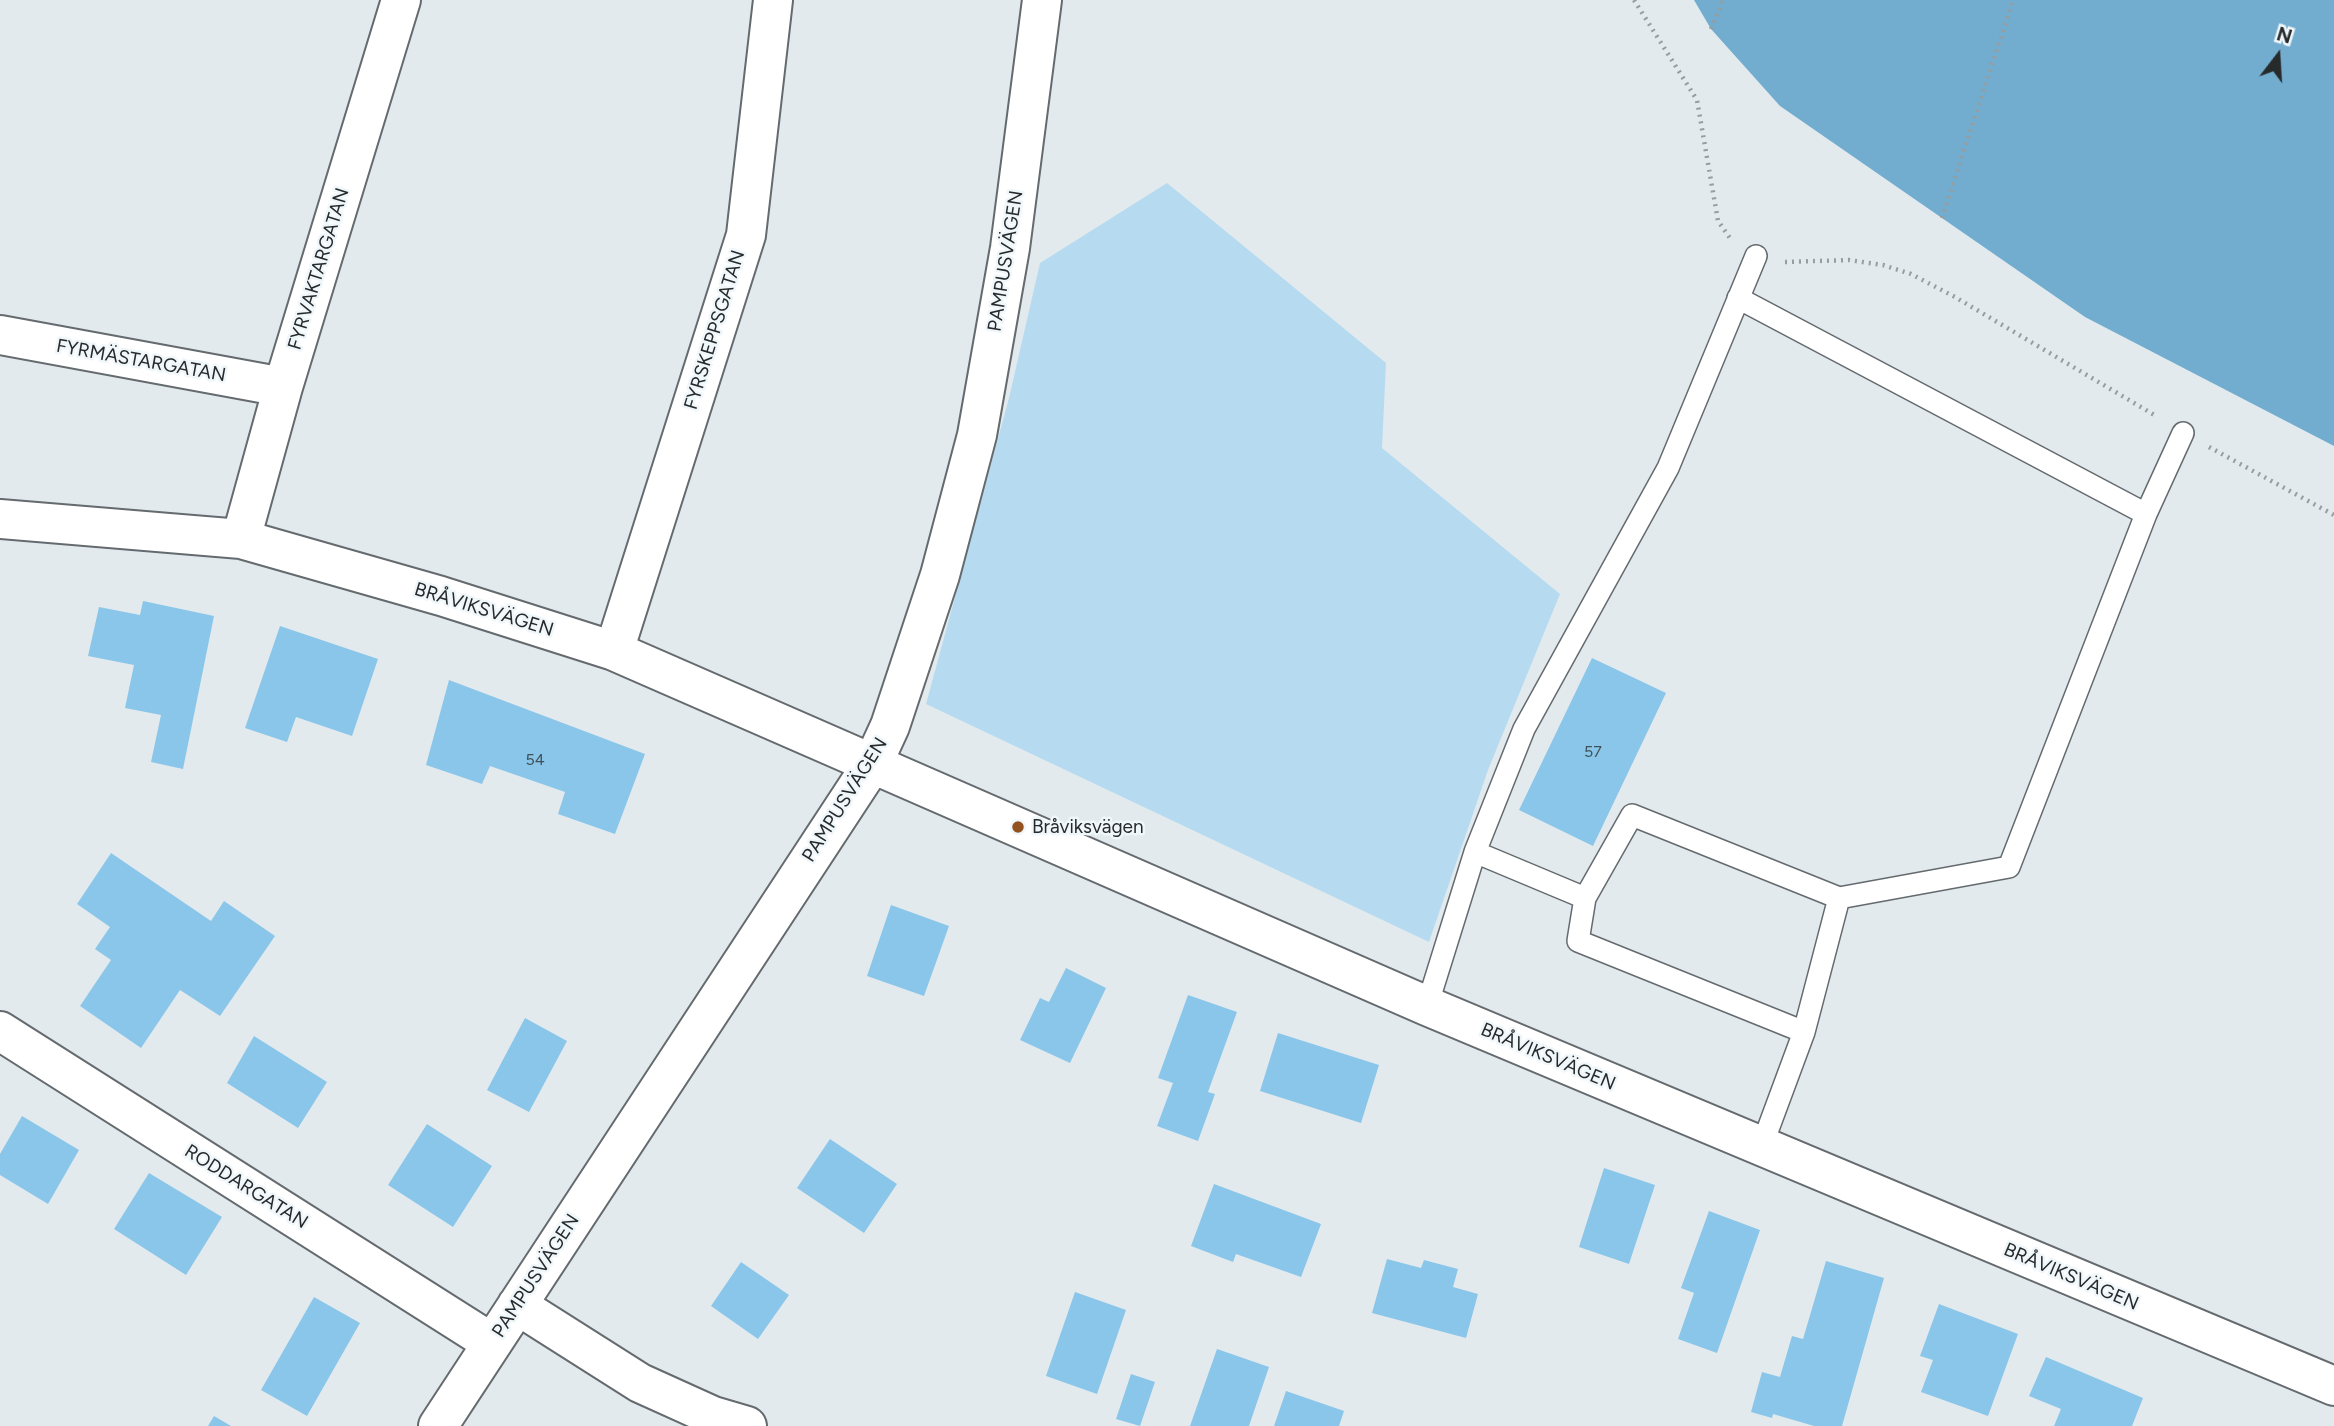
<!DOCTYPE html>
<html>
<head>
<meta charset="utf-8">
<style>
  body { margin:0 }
  #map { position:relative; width:2334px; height:1426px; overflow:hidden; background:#e3eaee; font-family:Figtree,sans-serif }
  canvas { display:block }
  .north { position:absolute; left:2243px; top:21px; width:70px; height:70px; -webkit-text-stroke:5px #f0f7fb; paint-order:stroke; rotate:17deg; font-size:19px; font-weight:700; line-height:28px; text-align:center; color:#272a2b }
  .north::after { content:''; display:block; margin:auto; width:24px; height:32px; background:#272a2b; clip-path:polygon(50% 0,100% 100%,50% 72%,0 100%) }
</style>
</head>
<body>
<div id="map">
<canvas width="2334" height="1426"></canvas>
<div class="north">N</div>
</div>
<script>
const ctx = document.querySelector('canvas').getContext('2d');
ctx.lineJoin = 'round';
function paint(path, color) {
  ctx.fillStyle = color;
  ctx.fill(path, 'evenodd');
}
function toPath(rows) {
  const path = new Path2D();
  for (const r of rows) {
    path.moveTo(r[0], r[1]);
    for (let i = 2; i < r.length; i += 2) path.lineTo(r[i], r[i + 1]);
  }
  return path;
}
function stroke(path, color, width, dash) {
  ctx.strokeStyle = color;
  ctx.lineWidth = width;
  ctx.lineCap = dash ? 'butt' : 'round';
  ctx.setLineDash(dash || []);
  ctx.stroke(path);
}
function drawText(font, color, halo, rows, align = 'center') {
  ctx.font = font + ' Figtree,sans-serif';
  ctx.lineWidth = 5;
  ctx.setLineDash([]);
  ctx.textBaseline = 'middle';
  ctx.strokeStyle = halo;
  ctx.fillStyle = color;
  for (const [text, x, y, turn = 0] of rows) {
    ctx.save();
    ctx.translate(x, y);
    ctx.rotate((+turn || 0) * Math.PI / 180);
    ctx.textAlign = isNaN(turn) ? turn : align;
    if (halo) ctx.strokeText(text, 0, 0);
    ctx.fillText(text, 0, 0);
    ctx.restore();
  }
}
const green = toPath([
  [1167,183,1386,363,1382,448,1560,594,1488,770,1429,942,926,704,1009,398,1040,263]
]);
const water = toPath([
  [1694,0,2334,0,2334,446,2085,317,1780,106,1711,29]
]);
const building = toPath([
  [143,601,214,616,183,769,151,762,161,715,125,708,134,665,88,656,99,607,140,615],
  [280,626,378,659,352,736,296,717,287,742,245,728],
  [1592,658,1666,693,1593,846,1519,810],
  [449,680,645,754,615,834,558,814,565,792,490,766,482,784,426,765],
  [111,853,211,921,224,901,275,936,220,1016,180,990,141,1048,80,1006,111,960,95,949,110,927,77,904],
  [891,905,949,926,924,996,867,976],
  [1066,968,1106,988,1070,1063,1020,1040,1040,998,1049,1002],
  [1188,995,1237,1012,1208,1092,1215,1094,1198,1141,1157,1126,1173,1083,1158,1078],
  [525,1018,567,1041,529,1112,487,1090],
  [1278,1033,1379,1065,1361,1123,1260,1091],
  [254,1036,327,1082,298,1128,227,1083],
  [22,1116,79,1150,48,1204,0,1175,0,1154],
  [427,1124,492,1166,453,1227,388,1185],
  [830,1139,897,1184,864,1233,797,1188],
  [1604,1168,1655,1185,1629,1264,1579,1247],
  [149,1173,222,1217,186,1275,114,1229],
  [1214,1184,1321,1224,1301,1277,1236,1254,1233,1262,1191,1246],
  [1709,1211,1760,1230,1717,1353,1678,1339,1694,1293,1681,1288],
  [1387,1259,1421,1268,1424,1260,1458,1269,1453,1287,1478,1294,1466,1338,1372,1313],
  [1826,1261,1884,1278,1842,1426,1814,1426,1773,1414,1772,1418,1751,1412,1762,1372,1780,1377,1792,1336,1803,1339],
  [741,1262,789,1295,758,1339,711,1306],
  [1075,1292,1126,1310,1097,1394,1046,1376],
  [314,1297,360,1323,307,1416,261,1390],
  [1939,1304,2018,1334,1988,1416,1921,1392,1933,1360,1920,1356],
  [1217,1349,1269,1367,1249,1426,1190,1426],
  [2046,1357,2143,1398,2132,1426,2054,1426,2061,1409,2029,1396],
  [1131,1374,1155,1382,1140,1426,1116,1419],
  [1286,1391,1344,1411,1339,1426,1274,1426],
  [214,1416,231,1426,208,1426]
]);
const path = toPath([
  [1634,0,1697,100,1718,221,1730,238],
  [1711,29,1723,0],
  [1942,218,2013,0],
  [1785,262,1849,260,1883,265,1911,274,1955,297,2156,416],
  [2209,447,2334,515]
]);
const lane = toPath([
  [1738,298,2146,514],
  [1475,852,1585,898],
  [1839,898,2009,867,2146,514,2183,433],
  [1427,1006,1475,852,1524,729,1668,468,1756,256],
  [1761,1148,1804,1032,1839,898,1632,815,1585,898,1578,941,1804,1032]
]);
const street = toPath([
  [0,335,283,387],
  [0,519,241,539,441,596,614,651,1427,1006,2334,1386],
  [241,539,283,387,401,0],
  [614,651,746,235,773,0],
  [0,1031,492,1343],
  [517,1305,640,1383,713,1416,747,1426],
  [438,1426,873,763,890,726,940,575,977,435,1010,248,1042,0]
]);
const markers = [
  [1018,827,7,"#93511f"]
];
const numberNames = [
  ["57",1593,752],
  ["54",535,760]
];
const streetNames = [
  ["PAMPUSVÄGEN",1006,261,-81],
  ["FYRVAKTARGATAN",319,269,-73],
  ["FYRSKEPPSGATAN",715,330,-73],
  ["FYRMÄSTARGATAN",141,361,10],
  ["BRÅVIKSVÄGEN",484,610,17],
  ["PAMPUSVÄGEN",845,800,-58],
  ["BRÅVIKSVÄGEN",1548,1057,23],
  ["RODDARGATAN",246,1187,32],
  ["PAMPUSVÄGEN",536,1276,-57],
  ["BRÅVIKSVÄGEN",2071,1277,23]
];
const poiNames = [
  ["Bråviksvägen",1032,827]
];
paint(green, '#b6dbf0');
paint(water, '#72adcf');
paint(building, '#8ac6e9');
stroke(lane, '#646a6e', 24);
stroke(street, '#646a6e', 42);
stroke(path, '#979d9f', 4.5, [2, 5]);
stroke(lane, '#fff', 21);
stroke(street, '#fff', 38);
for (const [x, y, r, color] of markers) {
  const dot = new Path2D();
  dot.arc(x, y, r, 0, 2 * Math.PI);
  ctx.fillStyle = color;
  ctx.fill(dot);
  stroke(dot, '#f0f7fb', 2.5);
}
drawText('16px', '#40515a', null, numberNames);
drawText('19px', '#272a2b', '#f0f7fb', streetNames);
drawText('19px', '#272a2b', '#f0f7fb', poiNames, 'left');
</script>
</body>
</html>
